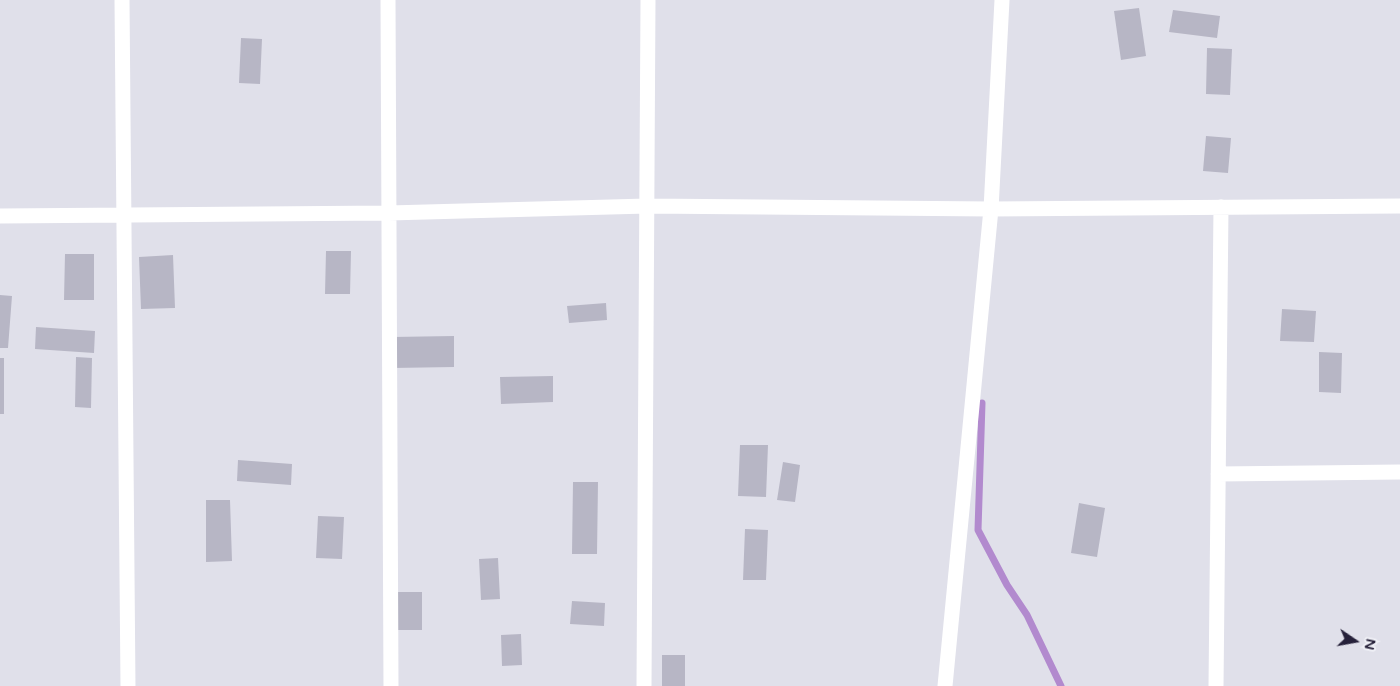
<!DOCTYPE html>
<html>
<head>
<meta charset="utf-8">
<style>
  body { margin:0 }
  #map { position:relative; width:1400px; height:686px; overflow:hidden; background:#e0e0ea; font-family:"Varela Round",sans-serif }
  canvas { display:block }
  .north { position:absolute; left:1330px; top:616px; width:50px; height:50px; -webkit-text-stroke:4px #f0f1f7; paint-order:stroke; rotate:102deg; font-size:14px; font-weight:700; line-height:20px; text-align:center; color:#26213a }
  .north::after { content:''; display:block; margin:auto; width:18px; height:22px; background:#26213a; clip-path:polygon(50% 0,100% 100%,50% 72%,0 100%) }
</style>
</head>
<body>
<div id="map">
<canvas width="1400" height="686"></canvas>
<div class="north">N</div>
</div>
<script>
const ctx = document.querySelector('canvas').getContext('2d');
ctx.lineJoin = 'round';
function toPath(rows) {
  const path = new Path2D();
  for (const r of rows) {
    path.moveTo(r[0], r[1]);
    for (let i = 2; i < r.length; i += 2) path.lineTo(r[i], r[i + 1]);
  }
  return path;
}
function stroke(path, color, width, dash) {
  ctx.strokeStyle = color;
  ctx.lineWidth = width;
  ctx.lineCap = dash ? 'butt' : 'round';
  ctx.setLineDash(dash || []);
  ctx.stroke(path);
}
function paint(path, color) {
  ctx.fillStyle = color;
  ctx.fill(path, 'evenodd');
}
const stream = toPath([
  [982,403,978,530,1007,585,1027,615,1061,686]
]);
const building = toPath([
  [1139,8,1146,56,1121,60,1114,11],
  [1173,10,1220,16,1217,38,1169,32],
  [241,38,262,39,260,84,239,83],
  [1207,48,1232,49,1230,95,1206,94],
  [1206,136,1231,138,1228,173,1203,171],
  [326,251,351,251,350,294,325,294],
  [65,254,94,254,94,300,64,300],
  [173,255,175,308,141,309,139,257],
  [0,295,12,296,8,348,0,348],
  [606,303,607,320,569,323,567,306],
  [1282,309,1316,311,1314,342,1280,341],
  [36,327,95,331,94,353,35,349],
  [454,336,454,367,392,368,392,337],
  [1319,352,1342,353,1341,393,1319,392],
  [76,357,92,358,91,408,75,407],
  [0,358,4,358,4,414,0,414],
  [553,376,553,402,501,404,500,377],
  [740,445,768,445,766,497,738,496],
  [238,460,292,464,291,485,237,481],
  [783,462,800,465,795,502,777,500],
  [573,482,598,482,597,554,572,554],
  [206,500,230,500,232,561,206,562],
  [1079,503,1105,508,1097,557,1071,553],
  [318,516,344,517,342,559,316,558],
  [745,529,768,530,766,580,743,580],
  [498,558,500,599,481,600,479,559],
  [398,592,422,592,422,630,398,630],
  [572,601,605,603,604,626,570,624],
  [521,634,522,665,502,666,501,635],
  [662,655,685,655,685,686,662,686]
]);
const minor = toPath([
  [122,0,128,686],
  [388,0,391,686],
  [0,216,389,213,647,206,991,209,1400,206],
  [1218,474,1400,472],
  [644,686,648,0],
  [945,686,991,209,1002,0],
  [1216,686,1221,207]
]);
stroke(stream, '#b28ace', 7);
paint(building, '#b7b6c5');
stroke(minor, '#fff', 15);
</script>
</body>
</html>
